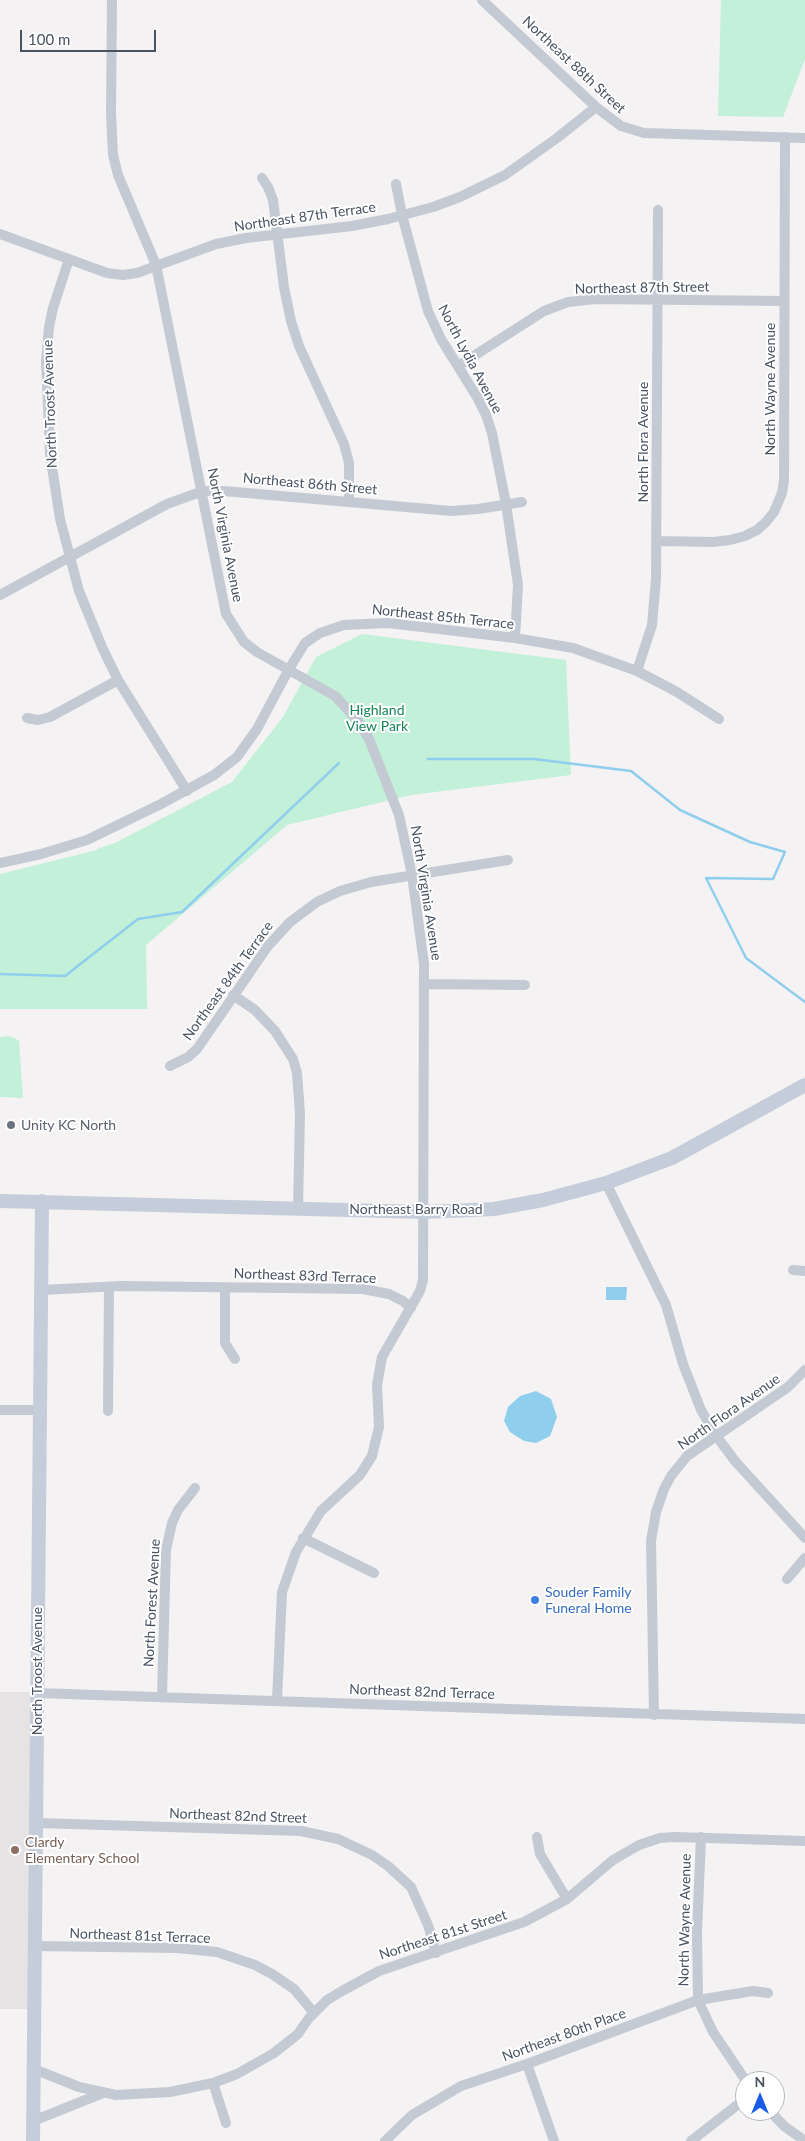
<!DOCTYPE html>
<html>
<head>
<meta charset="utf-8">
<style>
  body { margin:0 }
  #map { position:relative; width:805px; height:2141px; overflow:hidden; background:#f4f2f2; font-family:Lato,sans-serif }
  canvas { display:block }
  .north { position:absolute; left:735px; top:2071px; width:50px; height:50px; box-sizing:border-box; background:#fff; border:1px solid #b6babf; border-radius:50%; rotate:0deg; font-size:14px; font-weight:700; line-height:20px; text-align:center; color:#495360 }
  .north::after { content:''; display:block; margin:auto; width:18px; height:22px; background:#195be7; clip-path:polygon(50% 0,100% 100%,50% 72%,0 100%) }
  .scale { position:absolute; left:20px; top:30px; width:136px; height:22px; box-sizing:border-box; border:2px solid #495360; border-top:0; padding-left:6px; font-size:15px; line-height:18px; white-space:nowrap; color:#495360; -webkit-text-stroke:4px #fff; paint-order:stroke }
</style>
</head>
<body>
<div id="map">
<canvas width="805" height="2141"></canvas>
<div class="north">N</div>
<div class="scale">100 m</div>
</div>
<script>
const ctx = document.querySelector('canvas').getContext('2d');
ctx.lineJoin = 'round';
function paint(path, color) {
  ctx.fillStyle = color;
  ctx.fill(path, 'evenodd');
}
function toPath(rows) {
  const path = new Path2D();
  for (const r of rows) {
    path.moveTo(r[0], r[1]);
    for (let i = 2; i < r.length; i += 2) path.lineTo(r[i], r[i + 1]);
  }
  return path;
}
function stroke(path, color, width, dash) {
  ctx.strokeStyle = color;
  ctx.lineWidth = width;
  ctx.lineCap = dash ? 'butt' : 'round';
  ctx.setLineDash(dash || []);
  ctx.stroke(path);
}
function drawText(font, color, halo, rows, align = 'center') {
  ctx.font = font + ' Lato,sans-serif';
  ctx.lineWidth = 4;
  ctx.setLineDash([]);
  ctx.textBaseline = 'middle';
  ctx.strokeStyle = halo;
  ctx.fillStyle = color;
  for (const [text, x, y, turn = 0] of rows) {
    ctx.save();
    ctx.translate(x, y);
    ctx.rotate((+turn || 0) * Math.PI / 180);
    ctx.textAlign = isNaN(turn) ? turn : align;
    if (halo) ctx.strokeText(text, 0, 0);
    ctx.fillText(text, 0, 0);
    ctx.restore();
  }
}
const education = toPath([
  [0,1692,31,1692,28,2009,0,2009]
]);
const green = toPath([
  [721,0,805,0,805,59,783,117,718,116],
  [362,634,566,660,571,775,411,795,287,825,146,945,147,1009,0,1009,0,874,97,850,97,849,115,843,232,782,283,717,316,657],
  [10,1036,19,1041,23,1098,0,1097,0,1037]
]);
const water = toPath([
  [606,1287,627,1287,626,1300,606,1300],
  [536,1391,551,1399,557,1417,550,1436,536,1443,524,1441,510,1432,504,1421,508,1407,520,1396]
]);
const stream = toPath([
  [428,759,534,759,631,771,680,810,750,842,785,852,773,879,706,878,746,958,805,1002],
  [0,974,65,976,138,919,182,912,339,763]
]);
const street = toPath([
  [112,0,111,113,113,155,118,175,156,265,226,614,244,642,257,652,335,696,359,722,369,739,399,815,412,875,424,964,423,1280,420,1291,382,1357,377,1385,379,1427,372,1456,360,1475,321,1511,296,1552,282,1592,277,1700],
  [482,0,596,107,621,126,644,133,805,138],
  [262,178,268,187,273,200,284,287,291,321,299,346,344,444,349,463,349,501],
  [396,184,402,215,428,311,441,339,477,397,486,415,492,433,506,504,518,585,515,638],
  [0,234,107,273,123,275,137,273,216,244,246,238,352,226,388,219,433,207,460,197,505,175,557,138,596,107],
  [69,259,53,308,49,327,46,361,50,454,60,519,79,591,102,647,118,680,187,791],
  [458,366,544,311,568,302,596,299,784,301],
  [657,541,713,542,730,540,745,536,757,530,766,522,774,512,782,493,784,480,785,137],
  [0,595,167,504,203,491,224,491,451,511,478,509,522,502],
  [637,671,652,625,656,579,658,210],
  [27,718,38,720,50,717,118,680],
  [0,863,41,854,87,840,161,804,214,775,237,757,257,729,289,669,305,643,320,633,344,625,388,623,515,638,573,648,637,671,677,692,719,719],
  [425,984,525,985],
  [233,995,255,1010,275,1031,293,1059,297,1073,300,1113,298,1209],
  [170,1066,188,1057,197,1049,268,946,290,922,317,902,340,891,371,882,508,860],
  [606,1183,666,1305,683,1364,701,1410,717,1437,735,1461,805,1538],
  [793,1270,805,1271],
  [225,1288,225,1343,235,1359],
  [42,1290,121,1286,363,1289,389,1294,403,1301,411,1308],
  [0,1410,39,1410],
  [108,1411,109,1287],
  [303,1538,374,1573],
  [787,1579,805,1558],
  [37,1693,805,1719],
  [162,1696,166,1550,172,1523,178,1510,195,1488],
  [654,1715,651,1541,656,1512,664,1489,671,1476,687,1456,788,1387,805,1370],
  [37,1823,301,1831,338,1839,372,1855,388,1866,411,1887,428,1925,436,1953],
  [537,1837,540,1854,567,1899],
  [701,1837,697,1932,698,2000,713,2032,746,2081],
  [35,1946,177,1948,217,1952,255,1965,272,1974,294,1989,314,2013],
  [527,2064,554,2141],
  [34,2069,79,2087,116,2095,170,2092,213,2083,237,2074,274,2053,298,2034,309,2018,327,2000,342,1991,379,1971,524,1922,567,1899,613,1860,639,1845,660,1838,675,1837,805,1841],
  [213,2083,226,2123],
  [770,2111,784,2126,805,2141],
  [33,2121,103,2093],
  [385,2141,412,2115,461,2086,527,2064,698,2000,753,1991,768,1993],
  [691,2141,745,2099]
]);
const secondary = toPath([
  [0,1201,424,1212,494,1209,543,1200,606,1183,672,1158,805,1085],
  [33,2141,42,1201]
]);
const markers = [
  [11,1125,5,"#6b7280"],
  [535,1600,5,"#3f7fe0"],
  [15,1850,5,"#8d6e63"]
];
const streetNames = [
  ["Northeast 88th Street",574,65,43],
  ["Northeast 87th Terrace",305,217,-8],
  ["Northeast 87th Street",642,288,-1],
  ["North Lydia Avenue",470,359,62],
  ["North Wayne Avenue",770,389,-90],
  ["North Troost Avenue",50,404,-92],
  ["North Flora Avenue",643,442,-90],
  ["Northeast 86th Street",310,484,5],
  ["North Virginia Avenue",225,535,79],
  ["Northeast 85th Terrace",443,617,6],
  ["North Virginia Avenue",426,893,81],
  ["Northeast 84th Terrace",228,981,-54],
  ["Northeast Barry Road",416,1209],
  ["Northeast 83rd Terrace",305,1276,2],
  ["North Flora Avenue",729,1412,-35],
  ["North Forest Avenue",152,1603,-87],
  ["North Troost Avenue",37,1671,-90],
  ["Northeast 82nd Terrace",422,1692,2],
  ["Northeast 82nd Street",238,1816,2],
  ["North Wayne Avenue",685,1920,-89],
  ["Northeast 81st Street",443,1935,-18],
  ["Northeast 81st Terrace",140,1936,2],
  ["Northeast 80th Place",564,2035,-20]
];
const parkNames = [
  ["Highland",377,710],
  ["View Park",377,726]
];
const worshipNames = [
  ["Unity KC North",21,1125]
];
const shopNames = [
  ["Souder Family",545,1592],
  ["Funeral Home",545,1608]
];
const educationNames = [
  ["Clardy",25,1842],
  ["Elementary School",25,1858]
];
paint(education, '#e5e3e4');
paint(green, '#c2f0d9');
paint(water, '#8fceed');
stroke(stream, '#8fceed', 2.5);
stroke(street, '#c3cad3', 10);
stroke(secondary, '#c5cdda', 14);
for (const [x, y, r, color] of markers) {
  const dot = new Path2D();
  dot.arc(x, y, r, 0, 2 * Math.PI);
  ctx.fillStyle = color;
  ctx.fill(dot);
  stroke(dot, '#fff', 2);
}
drawText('14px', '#495360', '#fff', streetNames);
drawText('14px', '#17845a', '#fff', parkNames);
drawText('14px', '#5b616d', '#fff', worshipNames, 'left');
drawText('14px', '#366cbe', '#fff', shopNames, 'left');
drawText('14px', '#785e54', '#fff', educationNames, 'left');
</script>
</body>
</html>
